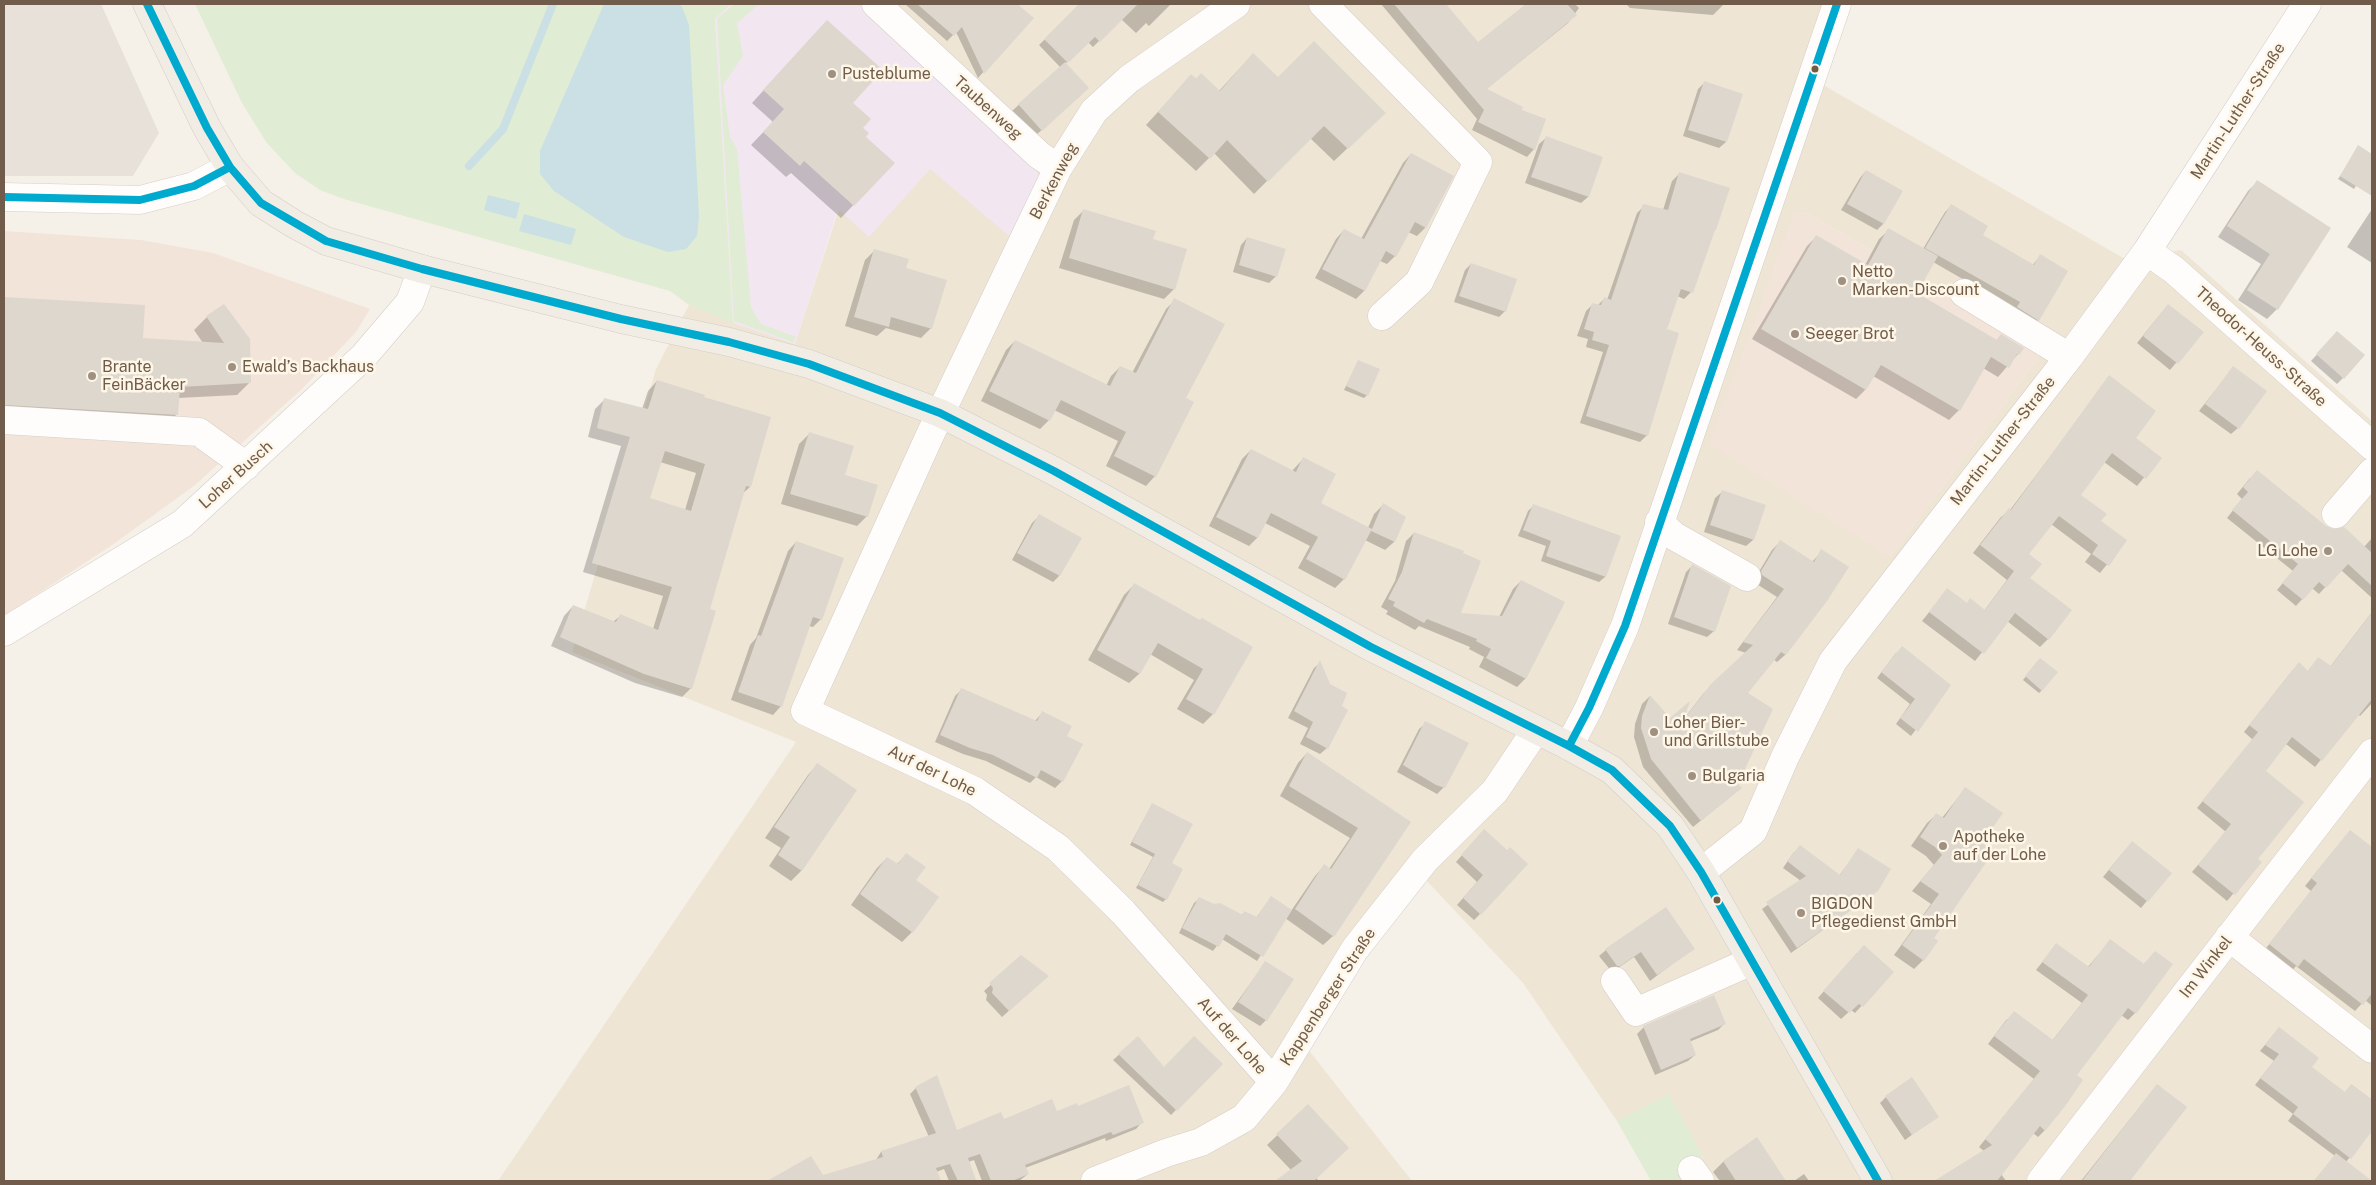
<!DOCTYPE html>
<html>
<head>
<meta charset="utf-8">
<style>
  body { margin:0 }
  #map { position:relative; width:2376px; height:1185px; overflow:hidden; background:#f5f1e8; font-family:"Public Sans",sans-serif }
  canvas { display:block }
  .frame { position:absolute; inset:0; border:5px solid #715b4a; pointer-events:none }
</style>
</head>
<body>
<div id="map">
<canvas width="2376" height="1185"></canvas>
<div class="frame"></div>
</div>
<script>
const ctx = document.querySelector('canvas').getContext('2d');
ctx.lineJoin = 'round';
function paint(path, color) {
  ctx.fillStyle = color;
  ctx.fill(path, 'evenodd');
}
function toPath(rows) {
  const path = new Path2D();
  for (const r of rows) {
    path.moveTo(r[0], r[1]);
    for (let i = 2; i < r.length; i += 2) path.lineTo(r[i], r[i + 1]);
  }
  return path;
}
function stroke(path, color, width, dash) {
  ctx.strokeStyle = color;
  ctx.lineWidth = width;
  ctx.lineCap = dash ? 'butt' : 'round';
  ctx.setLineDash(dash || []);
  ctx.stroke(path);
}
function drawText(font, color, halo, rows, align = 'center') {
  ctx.font = font + ' "Public Sans",sans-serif';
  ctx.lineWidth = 5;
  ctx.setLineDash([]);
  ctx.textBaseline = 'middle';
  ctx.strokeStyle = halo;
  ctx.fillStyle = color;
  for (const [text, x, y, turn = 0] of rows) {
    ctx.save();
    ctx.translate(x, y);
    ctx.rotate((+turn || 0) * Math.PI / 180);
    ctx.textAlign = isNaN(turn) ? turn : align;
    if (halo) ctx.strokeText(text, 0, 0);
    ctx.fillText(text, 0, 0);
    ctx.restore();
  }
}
const residential = toPath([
  [860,4,1845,4,1818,82,2125,259,2181,250,2372,421,2372,1181,1684,1181,1678,1171,1703,1157,1669,1095,1617,1121,1523,983,1424,878,1372,946,1307,1048,1412,1181,498,1181,796,742,572,652,656,369,689,305,795,344,839,209,869,236,930,168,920,62],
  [1805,212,2035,344,2038,358,1890,557,1793,215]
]);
const commercial = toPath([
  [1805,212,2035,344,2038,358,1890,557,1709,444,1793,215],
  [4,231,141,240,213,253,370,309,356,332,302,389,195,485,115,543,4,616]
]);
const industrial = toPath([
  [4,4,101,4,159,133,133,176,4,176]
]);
const education = toPath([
  [731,4,860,4,920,62,1032,159,1039,177,1009,236,930,169,869,237,838,209,795,344,733,323,715,19]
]);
const green = toPath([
  [195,4,731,4,715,19,733,323,689,305,670,291,344,199,320,190,295,173,266,142,242,103],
  [735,4,759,4,737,23,743,56,723,85,730,137,737,149,751,308,761,324,796,337,793,342,734,321,717,18],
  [1669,1094,1703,1157,1678,1171,1684,1181,1651,1181,1617,1121]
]);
const water = toPath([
  [604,4,678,4,682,7,689,25,699,217,697,236,686,249,668,252,624,237,554,191,540,174,540,151],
  [488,195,520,203,516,219,484,210],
  [524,214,576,229,571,245,519,231]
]);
const shadow = toPath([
  [905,4,1015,4,1032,18,978,78,956,32,947,41],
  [1081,4,1085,6,1088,4,1171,4,1149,26,1146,23,1136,33,1121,19,1093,47,1088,42,1065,64,1081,95,1035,136,1012,111,1060,67,1039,45],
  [1381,4,1445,4,1478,44,1533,4,1575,4,1579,8,1568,23,1485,90,1520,111,1534,149,1527,157,1472,130,1477,119],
  [1626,4,1724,4,1713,15,1630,8],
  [815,34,851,103,864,137,893,163,841,218,791,173,786,177,751,145,773,122,752,103],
  [1253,54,1278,78,1371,126,1334,161,1310,138,1254,194,1214,153,1196,171,1146,125,1191,76,1219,91],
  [1704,83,1726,142,1719,148,1683,136,1698,89],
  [1546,138,1601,157,1588,197,1581,203,1525,183,1539,144],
  [2359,147,2372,155,2372,161,2354,189,2338,179],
  [1411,154,1452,176,1425,228,1417,236,1408,232,1395,256,1387,264,1380,261,1364,291,1356,299,1315,278,1336,239,1344,230,1361,239,1403,163],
  [1866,171,1901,191,1883,224,1877,230,1841,210,1860,178],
  [1679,174,1712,233,1691,292,1684,299,1677,296,1665,330,1647,435,1640,442,1580,423,1603,352,1586,347,1588,339,1577,336,1586,311,1593,304,1597,306,1604,299,1607,300,1637,213,1644,206,1663,210,1672,181],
  [2258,181,2330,228,2277,309,2267,319,2238,300,2261,264,2218,237,2248,191],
  [1951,206,1981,236,2032,266,2040,256,2038,320,2032,326,2015,309,1933,262,1915,294,1996,341,2001,335,2018,354,1998,377,1983,368,1959,410,1949,420,1873,376,1865,390,1856,399,1752,339,1807,246,1816,237,1865,265,1879,239,1889,230,1923,249,1945,212],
  [2372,209,2372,263,2347,247],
  [1084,210,1152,240,1174,289,1164,299,1059,268,1074,220],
  [1247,238,1276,276,1269,283,1233,272,1241,245],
  [875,250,904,269,931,328,921,338,886,328,877,336,845,326,865,260],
  [1471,264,1505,311,1499,317,1454,302,1465,270],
  [4,298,144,306,142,339,203,343,194,330,207,317,224,305,250,382,237,395,178,398,177,414,164,427,4,417],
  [1175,300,1185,399,1155,476,1146,486,1106,466,1118,441,1054,410,1049,420,1040,429,981,401,1006,350,1015,341,1106,386,1111,376,1120,367,1132,373,1166,309],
  [2162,312,2202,332,2170,370,2137,343],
  [2331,339,2343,378,2337,384,2311,361],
  [1358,362,1367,395,1364,398,1344,390],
  [2233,368,2238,428,2231,434,2199,411],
  [2110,377,2134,438,2160,458,2137,486,2104,462,2079,495,2099,522,2126,541,2100,573,2085,562,2091,554,2051,524,2027,555,2029,579,2048,639,2040,647,2007,621,1975,661,1922,621,1947,590,1966,604,1984,611,2007,580,1973,553,2001,517,2010,510],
  [657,381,750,487,742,494,708,610,691,688,682,697,635,683,551,646,564,616,573,606,613,622,620,616,653,629,663,596,583,572,621,446,588,437,595,409,605,399,642,409,648,391],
  [660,462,696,473,685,510,649,499],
  [809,434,844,476,867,516,857,526,781,504,799,444],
  [1251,450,1292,471,1303,459,1320,503,1368,528,1374,514,1383,505,1404,517,1394,542,1385,550,1365,540,1344,579,1335,588,1298,568,1310,546,1265,523,1257,538,1249,546,1209,526,1242,459],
  [2250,478,2326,527,2364,547,2372,538,2372,598,2341,570,2319,594,2312,588,2296,606,2277,590,2293,571,2227,518,2242,499,2237,494],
  [1722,492,1764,506,1753,540,1746,546,1704,532,1715,498],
  [1534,505,1619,537,1605,577,1599,582,1541,561,1546,546,1518,536,1528,511],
  [1039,516,1059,576,1053,582,1012,560,1032,523],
  [1414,533,1459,614,1499,617,1513,589,1521,581,1564,603,1525,679,1517,687,1479,667,1484,657,1469,649,1470,647,1419,626,1415,630,1386,614,1388,611,1381,607,1395,581,1406,541],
  [796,542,821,619,813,627,809,626,781,706,773,715,731,700,750,645,756,638,788,551],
  [1780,542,1812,562,1822,551,1826,600,1785,655,1777,662,1773,659,1746,693,1732,795,1693,827,1643,767,1634,737,1635,724,1642,704,1650,696,1669,720,1683,720,1703,694,1746,653,1737,650,1777,597,1755,583,1754,580,1772,550],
  [1692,566,1714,631,1707,637,1668,624,1686,572],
  [1134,585,1200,621,1213,714,1203,724,1177,709,1194,680,1150,654,1139,674,1129,683,1088,660,1124,595],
  [2372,612,2372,703,2360,716,2358,714,2315,767,2286,744,2264,772,2256,859,2260,862,2227,901,2192,872,2226,832,2197,808,2253,740,2244,732,2292,671,2307,672,2319,658,2330,667],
  [1896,653,1949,685,1911,736,1896,724,1910,704,1877,678],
  [2037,662,2042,690,2039,693,2023,680],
  [1320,663,1327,748,1320,754,1300,744,1308,728,1288,718,1314,668],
  [962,689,1035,721,1042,713,1066,737,1062,781,1055,788,1036,777,1030,783,986,761,963,754,935,742,955,696],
  [1426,723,1444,787,1437,794,1397,772,1419,729],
  [1307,753,1410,822,1333,936,1323,945,1285,918,1257,961,1222,939,1213,951,1179,933,1194,903,1199,899,1241,916,1245,912,1256,918,1267,903,1291,911,1315,876,1324,866,1329,869,1350,838,1280,796,1298,763],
  [817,765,855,790,801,871,791,881,769,866,781,848,765,838,808,775],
  [1965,789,1981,843,1923,960,1914,969,1894,955,1931,904,1912,891,1934,865,1926,856,1911,846,1927,823,1937,814,1942,818],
  [1150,808,1170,864,1166,899,1163,902,1136,888,1153,857,1130,845],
  [2350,831,2372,849,2368,854,2372,858,2372,891,2366,899,2372,903,2372,1004,2371,1005,2365,1000,2355,1011,2296,966,2290,973,2263,952,2311,891,2305,886],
  [1478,837,1507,852,1480,914,1474,920,1457,905,1477,882,1456,862],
  [2126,849,2170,873,2141,908,2103,877],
  [1858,850,1870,896,1791,953,1762,909,1801,881,1783,868,1794,852,1839,876],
  [906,855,914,881,912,932,902,942,851,905,877,868,887,858,896,865],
  [2110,941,2143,965,2155,953,2135,1013,2128,1020,2121,1015,2075,1075,2045,1130,2038,1137,2033,1133,2001,1174,2006,1181,1936,1181,1984,1151,1979,1147,2034,1079,1988,1044,2007,1019,2052,1041,2082,1003,2036,970,2056,945,2088,967],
  [1693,948,1650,981,1634,957,1612,972,1599,956,1606,950],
  [1857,953,1892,972,1855,1013,1851,1010,1841,1019,1818,998],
  [1021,957,1041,982,1002,1017,986,1000,987,995,984,991],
  [1265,963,1266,1020,1260,1026,1232,1009],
  [1724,1024,1718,1030,1689,1042,1695,1055,1688,1061,1655,1075,1637,1034,1644,1027],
  [2279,1028,2310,1067,2344,1093,2352,1085,2372,1100,2372,1129,2346,1162,2365,1177,2361,1181,2314,1181,2335,1156,2288,1121,2293,1114,2255,1085,2274,1061,2260,1051],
  [1138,1038,1164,1069,1221,1064,1171,1115,1113,1060],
  [2157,1085,2186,1108,2128,1181,2081,1181],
  [916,1088,957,1131,1078,1108,1142,1122,1136,1129,1106,1141,1105,1138,1025,1168,1028,1174,1019,1181,982,1181,974,1160,968,1162,974,1179,973,1181,949,1181,944,1169,936,1172,939,1181,786,1181,783,1176,822,1177,876,1160,881,1152,929,1137,910,1094],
  [1886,1097,1937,1116,1905,1140,1880,1103],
  [1308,1106,1316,1178,1319,1181,1277,1181,1291,1170,1267,1145],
  [1757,1139,1785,1181,1720,1181,1713,1172,1723,1162],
  [1804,1174,1809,1181,1794,1181]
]);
const stream = toPath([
  [469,166,503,129,553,4]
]);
const building = toPath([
  [917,4,1017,4,1034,18,984,74,962,27,954,36],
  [1079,4,1138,4,1100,42,1095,37,1068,63,1044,39],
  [1394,4,1446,4,1478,42,1526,4,1567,4,1577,15,1487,89,1523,107,1522,110,1546,119,1535,150,1478,122,1484,110],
  [827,20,883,70,853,103,871,119,863,128,869,133,866,137,895,163,854,206,804,161,800,166,763,132,784,109,763,90],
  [1314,41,1386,113,1348,149,1324,126,1268,182,1227,140,1210,159,1158,112,1191,74,1196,79,1201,73,1220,91,1253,53,1278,77],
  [1065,62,1089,88,1042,131,1018,104],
  [1704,81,1743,94,1727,142,1688,130],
  [1546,136,1603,157,1589,197,1531,177],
  [2358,145,2372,154,2372,196,2340,176],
  [1411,153,1454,176,1426,228,1415,222,1396,257,1386,251,1365,291,1322,269,1344,229,1364,239],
  [1866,170,1903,191,1884,224,1847,204],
  [1679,172,1730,188,1716,230,1715,230,1693,293,1681,289,1667,329,1679,333,1648,436,1586,416,1609,345,1592,340,1594,332,1584,329,1592,303,1601,305,1604,297,1611,300,1643,204,1668,210],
  [2257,180,2331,228,2278,310,2247,290,2270,254,2227,226],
  [1951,204,1988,226,1983,235,2034,265,2040,254,2068,271,2039,321,2017,307,2020,302,1925,248],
  [1083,209,1156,231,1153,239,1187,249,1175,290,1069,258],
  [1888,228,1938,256,1917,293,1997,340,2001,334,2024,348,2019,355,2017,354,2009,368,1991,357,1960,411,1881,365,1866,390,1761,329,1816,235,1868,265],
  [1247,237,1286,249,1277,277,1239,265],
  [874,249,909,259,906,268,947,280,932,329,891,317,889,327,854,317],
  [1471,263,1517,279,1506,312,1459,296],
  [4,297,145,305,143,338,224,343,206,316,224,304,250,339,251,383,180,387,178,415,4,405],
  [1174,298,1225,324,1186,398,1194,402,1156,477,1114,456,1126,432,1061,400,1050,421,989,391,1015,340,1110,386,1120,366,1136,373],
  [2168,304,2204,332,2178,364,2143,336],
  [2337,331,2365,355,2344,379,2316,354],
  [1358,360,1380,369,1368,396,1346,386],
  [2233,366,2267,391,2239,429,2205,404],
  [2109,375,2156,411,2136,438,2162,458,2146,479,2112,453,2081,495,2107,514,2101,521,2127,540,2109,566,2092,554,2098,545,2059,516,2029,554,2042,564,2030,578,2072,610,2049,640,2015,613,1984,654,1929,612,1947,588,1967,603,1970,598,1985,610,2014,571,1980,545,2009,508,2011,510],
  [657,380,705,395,704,397,771,417,751,487,746,486,710,609,716,611,692,689,644,674,560,637,573,605,616,622,620,614,658,630,672,587,592,563,630,437,597,428,604,398,648,409],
  [665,451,705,464,691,511,650,498],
  [809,432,854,446,845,475,878,485,868,517,790,494],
  [1251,449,1296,472,1303,457,1336,474,1321,503,1372,529,1383,503,1406,517,1395,542,1371,531,1345,580,1306,559,1318,537,1271,513,1258,538,1216,517],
  [2257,470,2326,526,2334,529,2344,527,2372,553,2372,586,2348,564,2326,588,2319,582,2303,600,2282,583,2298,564,2232,510,2248,492,2243,487],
  [1722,490,1766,505,1754,540,1710,525],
  [1533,504,1621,536,1606,577,1546,556,1551,541,1523,530],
  [1039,514,1082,538,1060,576,1017,553],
  [1414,532,1464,551,1463,553,1481,561,1461,613,1502,616,1521,580,1565,602,1526,679,1486,658,1491,649,1476,641,1477,639,1427,619,1424,623,1393,606,1395,602,1388,599,1402,572],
  [1780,540,1814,562,1821,549,1849,567,1827,601,1786,655,1781,652,1748,693,1773,709,1738,784,1742,788,1701,821,1651,759,1641,728,1642,716,1650,695,1670,718,1690,701,1684,719,1711,684,1753,645,1743,642,1784,589,1762,575,1761,571],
  [796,541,844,558,822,620,813,617,782,707,738,692,758,635,761,636],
  [1692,564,1731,586,1715,632,1674,617],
  [1134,583,1200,620,1202,618,1253,647,1214,715,1186,699,1203,669,1158,643,1140,674,1097,650],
  [2372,612,2372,699,2322,761,2292,737,2266,771,2304,802,2258,859,2262,862,2235,895,2198,865,2231,824,2202,801,2258,732,2249,725,2299,662,2308,671,2318,657,2331,666],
  [1902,646,1951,685,1918,732,1900,718,1915,699,1881,672],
  [2040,658,2058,672,2042,691,2025,676],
  [1320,660,1330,684,1347,693,1342,706,1348,710,1328,749,1306,737,1313,722,1294,711],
  [961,688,1037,721,1042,711,1072,726,1067,736,1083,744,1063,782,1041,770,1037,778,993,755,970,748,940,735],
  [1425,721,1469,743,1445,788,1436,785,1403,765],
  [1307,752,1411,822,1334,937,1295,909,1324,864,1331,869,1358,828,1289,786],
  [817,763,857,790,802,871,778,855,790,837,774,827],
  [1965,787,2003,813,1982,843,1994,851,1934,938,1938,941,1924,961,1902,945,1939,894,1920,881,1942,855,1935,847,1920,837,1936,813,1944,818],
  [1152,803,1193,824,1172,863,1183,869,1167,900,1138,885,1155,854,1132,842],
  [1484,829,1507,850,1510,847,1528,864,1481,915,1463,898,1483,875,1461,855],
  [2350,830,2372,847,2372,993,2363,1005,2304,959,2298,967,2269,944,2317,883,2311,878],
  [2132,841,2172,873,2148,902,2109,870],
  [1800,845,1840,875,1858,848,1891,869,1878,891,1797,948,1766,902,1806,876,1787,861],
  [906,853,926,867,916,880,939,897,913,933,860,894,887,857,898,864],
  [1271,896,1292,910,1263,957,1226,934,1219,947,1182,928,1199,897,1214,904,1220,903,1243,915,1244,911,1257,917],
  [1666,907,1695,949,1657,975,1641,952,1620,966,1617,966,1605,949],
  [2110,939,2144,964,2155,951,2173,964,2136,1014,2128,1008,2077,1075,2083,1080,2066,1105,2045,1131,2040,1126,1997,1181,1934,1181,1992,1145,1985,1139,2040,1071,1994,1036,2014,1011,2053,1040,2088,995,2042,962,2056,943,2089,967],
  [1864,945,1894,972,1863,1007,1859,1004,1849,1013,1823,991],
  [1021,955,1049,976,1009,1011,992,993,993,988,989,983],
  [1265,961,1294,979,1267,1021,1238,1002],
  [1714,995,1726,1024,1690,1039,1696,1055,1661,1070,1643,1026],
  [2279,1027,2319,1058,2312,1067,2345,1092,2351,1084,2372,1100,2372,1131,2351,1159,2293,1114,2298,1107,2260,1078,2279,1054,2265,1045],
  [1138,1036,1164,1067,1194,1036,1223,1064,1177,1111,1118,1054],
  [937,1075,957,1130,1001,1112,1004,1119,1052,1099,1057,1111,1077,1103,1078,1106,1129,1085,1144,1123,1113,1135,1111,1132,1025,1165,1029,1174,1012,1181,991,1181,980,1154,968,1158,976,1180,972,1181,958,1181,950,1164,936,1168,941,1181,767,1181,811,1156,823,1175,883,1157,881,1151,936,1133,915,1087],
  [1912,1077,1939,1117,1912,1135,1885,1096],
  [2157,1084,2187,1107,2130,1181,2082,1181],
  [1308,1104,1349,1148,1314,1181,1275,1181,1302,1161,1276,1134],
  [1757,1137,1786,1181,1736,1181,1723,1161],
  [2336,1153,2372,1181,2314,1181]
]);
const minor = toPath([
  [876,4,1039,155,1058,168],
  [1236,4,1129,79,1094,111,1058,168,930,435,805,711,975,791,1058,848,1123,912,1274,1082],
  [1323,4,1478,162,1419,282,1382,316],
  [4,197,140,200,194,186,230,167],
  [2147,251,2174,270,2372,446],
  [1964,293,2069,357],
  [4,420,199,432,246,466],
  [2336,514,2372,472],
  [1659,522,1674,536,1747,577],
  [4,632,182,524,363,357,410,302,422,269],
  [1569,746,1589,708,1625,626,1837,4],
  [1701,872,1753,831,1785,757,1833,661,2069,357,2147,251,2307,4],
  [2229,937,2372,1049],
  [1615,981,1636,1012,1752,961],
  [1692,1170,1700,1181],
  [1095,1181,1166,1153,1201,1142,1244,1118,1274,1082,1355,949,1425,860,1495,791,1536,730],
  [2041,1181,2372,753]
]);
const major = toPath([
  [147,4,207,128,230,167,261,203,294,224,326,241,422,269,621,319,729,342,809,364,940,413,1054,471,1371,647,1569,746,1612,770,1670,826,1701,872,1878,1181]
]);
const bus1 = toPath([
  [147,4,207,128,230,167,261,203,326,241,422,269,621,319,729,342,809,364,940,413,1054,471,1371,647,1569,746,1612,770,1670,826,1701,872,1878,1181],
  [4,197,140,200,194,186,230,167],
  [1569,746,1589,708,1625,626,1837,4]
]);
const markers = [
  [1815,69,4.5,"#715b4a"],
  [832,74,5,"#9f9081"],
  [1842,281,5,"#9f9081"],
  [1795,334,5,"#9f9081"],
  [232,367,5,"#9f9081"],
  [92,376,5,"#9f9081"],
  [2328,551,5,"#9f9081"],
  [1654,732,5,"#9f9081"],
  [1692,776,5,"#9f9081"],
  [1943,846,5,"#9f9081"],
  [1717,900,4.5,"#715b4a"],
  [1801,913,5,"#9f9081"]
];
const poiNames = [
  ["Pusteblume",842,74],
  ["Netto",1852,272],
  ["Marken-Discount",1852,290],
  ["Seeger Brot",1805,334],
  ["Brante",102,367],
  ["FeinBäcker",102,385],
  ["Ewald’s Backhaus",242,367],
  ["LG Lohe",2318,551,"right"],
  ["Loher Bier-",1664,723],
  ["und Grillstube",1664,741],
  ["Bulgaria",1702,776],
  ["Apotheke",1953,837],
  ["auf der Lohe",1953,855],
  ["BIGDON",1811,904],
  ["Pflegedienst GmbH",1811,922]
];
const streetNames = [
  ["Taubenweg",988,108,42],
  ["Martin-Luther-Straße",2238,111,-57],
  ["Berkenweg",1054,181,-62],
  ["Theodor-Heuss-Straße",2261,347,42],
  ["Martin-Luther-Straße",2003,441,-52],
  ["Loher Busch",236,475,-42],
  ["Auf der Lohe",932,771,26],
  ["Im Winkel",2206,967,-52],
  ["Kappenberger Straße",1328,997,-57],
  ["Auf der Lohe",1232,1036,49]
];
paint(residential, '#eee5d5');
paint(commercial, '#f3e4d9');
paint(industrial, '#e7e1d9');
paint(education, '#f2e7f0');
paint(green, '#e0ecd3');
paint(water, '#cae0e4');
paint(shadow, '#0003');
stroke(stream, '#cae0e4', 8);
paint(building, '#ded7ce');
stroke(minor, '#d4cec6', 29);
stroke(major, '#d4cdc5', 29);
stroke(minor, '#fefdfc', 28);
stroke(major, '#f1ede5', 28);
stroke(bus1, '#00a9ce', 8);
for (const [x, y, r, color] of markers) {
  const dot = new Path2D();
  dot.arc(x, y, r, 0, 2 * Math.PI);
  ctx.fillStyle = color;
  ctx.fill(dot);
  stroke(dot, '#fef7e8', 2);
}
drawText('16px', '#715b4a', '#fef7e8', poiNames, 'left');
drawText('16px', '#715b4a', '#fef7e8', streetNames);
</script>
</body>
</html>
